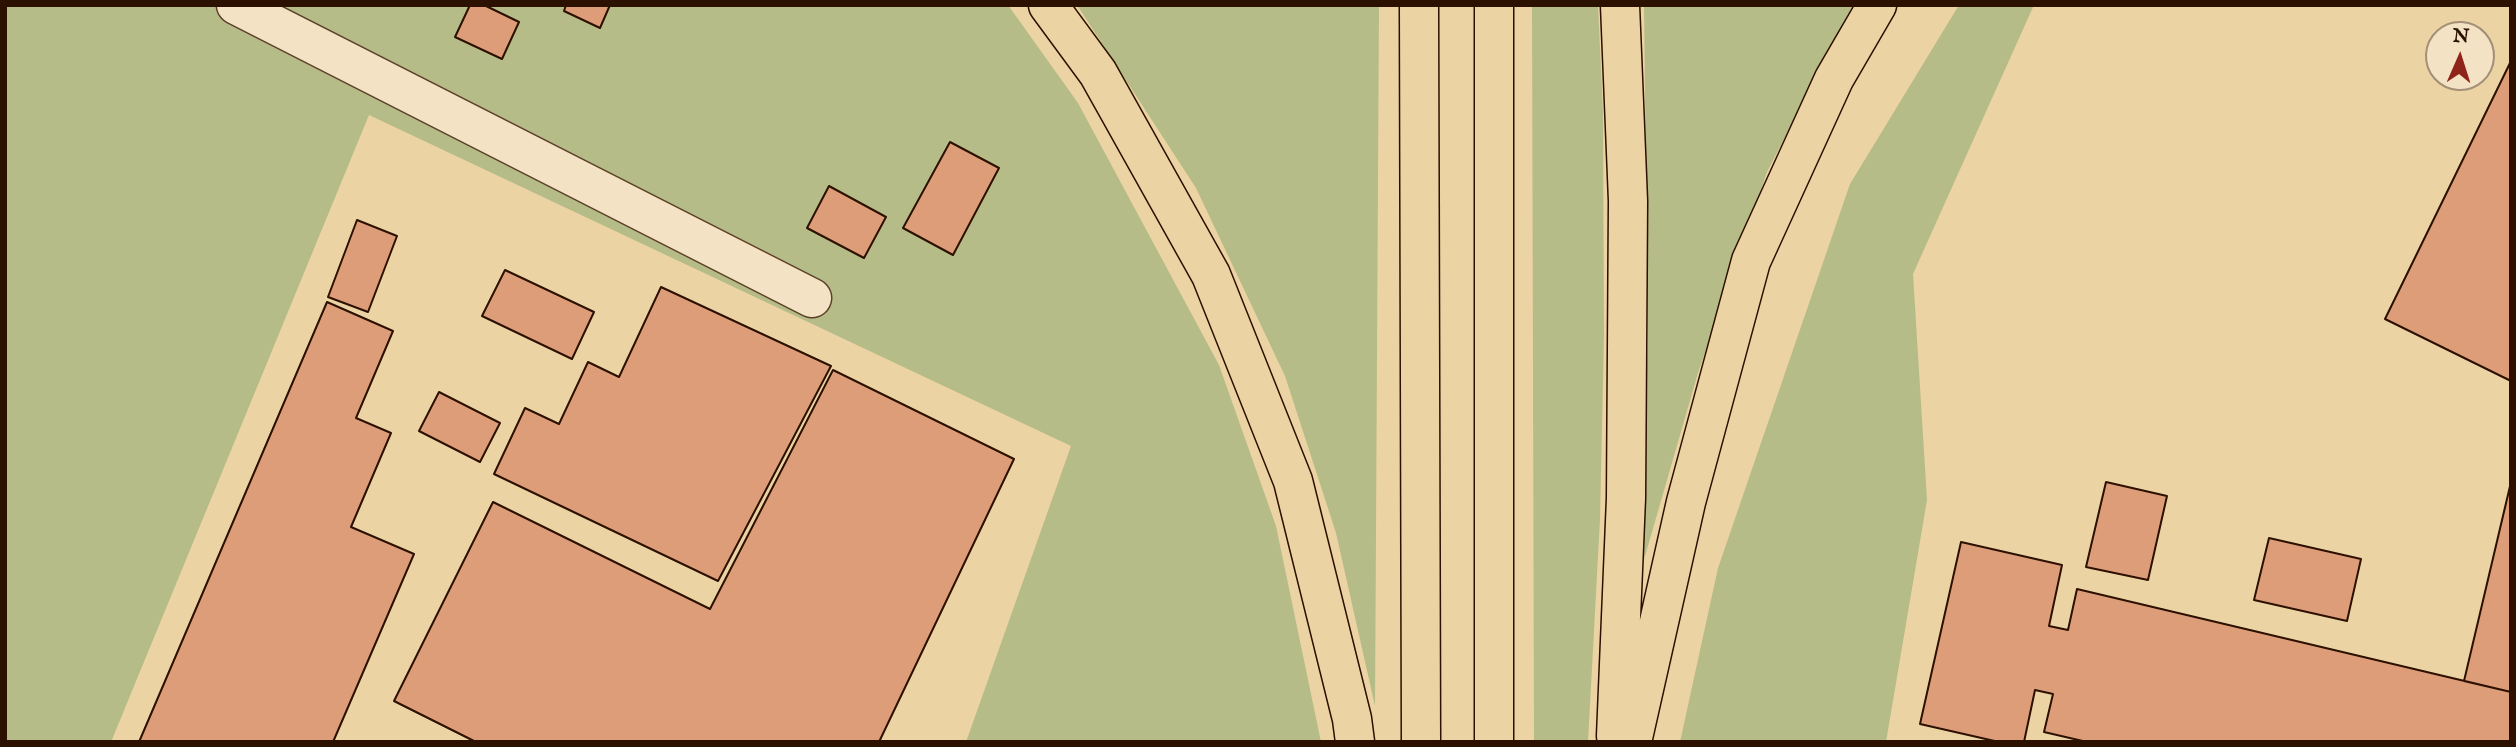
<!DOCTYPE html>
<html>
<head>
<meta charset="utf-8">
<style>
  body { margin:0 }
  #map { position:relative; width:2516px; height:747px; overflow:hidden; background:#ecd3a4; font-family:"IM FELL English",serif }
  canvas { display:block }
  .frame { position:absolute; inset:0; border:7px solid #2c1000; pointer-events:none }
  .north { position:absolute; left:2425px; top:21px; width:70px; height:70px; box-sizing:border-box; background:#f3e2c4; border:2px solid #a38e76; border-radius:50%; rotate:3deg; font-size:19px; font-weight:700; line-height:28px; text-align:center; color:#2c1000 }
  .north::after { content:''; display:block; margin:auto; width:24px; height:32px; background:#8f2418; clip-path:polygon(50% 0,100% 100%,50% 72%,0 100%) }
</style>
</head>
<body>
<div id="map">
<canvas width="2516" height="747"></canvas>
<div class="frame"></div>
<div class="north">N</div>
</div>
<script>
const ctx = document.querySelector('canvas').getContext('2d');
ctx.lineJoin = 'round';
function paint(path, color) {
  ctx.fillStyle = color;
  ctx.fill(path, 'evenodd');
}
function toPath(rows) {
  const path = new Path2D();
  for (const r of rows) {
    path.moveTo(r[0], r[1]);
    for (let i = 2; i < r.length; i += 2) path.lineTo(r[i], r[i + 1]);
  }
  return path;
}
function stroke(path, color, width, dash) {
  ctx.strokeStyle = color;
  ctx.lineWidth = width;
  ctx.lineCap = dash ? 'butt' : 'round';
  ctx.setLineDash(dash || []);
  ctx.stroke(path);
}
const green = toPath([
  [5,5,1008,5,1078,103,1219,365,1276,526,1321,742,966,742,1071,446,369,115,111,742,5,742],
  [1077,5,1379,5,1375,706,1336,533,1285,376,1196,188],
  [1532,5,1598,5,1603,112,1604,335,1600,519,1588,742,1534,742],
  [1644,5,1853,5,1767,172,1698,373,1634,594,1648,347],
  [1959,5,2034,5,1913,274,1927,500,1886,742,1680,742,1718,568,1850,184]
]);
const building = toPath([
  [470,5,484,5,519,22,502,59,455,37,470,5],
  [566,5,610,5,600,28,564,11,566,5],
  [2511,61,2511,381,2385,319,2511,61],
  [950,142,999,168,953,255,903,228,950,142],
  [829,186,886,217,864,258,807,228,829,186],
  [357,220,397,236,368,312,328,297,357,220],
  [505,270,594,312,572,359,482,316,505,270],
  [661,287,831,366,718,581,494,474,525,408,559,424,588,362,619,377,661,287],
  [327,302,393,331,356,418,391,433,351,527,414,554,333,742,139,742,327,302],
  [833,370,1014,459,879,742,476,742,394,701,493,502,710,609,833,370],
  [439,392,500,423,480,462,419,431,439,392],
  [2106,482,2167,496,2148,580,2086,567,2106,482],
  [2511,482,2511,692,2464,681,2511,482],
  [2269,538,2361,559,2347,621,2254,600,2269,538],
  [1961,542,2062,565,2049,626,2068,630,2077,589,2511,692,2511,742,2087,742,2044,732,2053,694,2035,690,2024,742,1999,742,1920,724,1961,542]
]);
const minor = toPath([
  [236,5,812,298]
]);
const highway = toPath([
  [1048,5,1098,73,1211,275,1293,481,1352,719,1355,742],
  [1419,5,1421,742],
  [1494,5,1494,742],
  [1616,736,1626,498,1628,201,1620,5],
  [1632,742,1686,502,1751,261,1834,79,1877,5]
]);
paint(green, '#b6bc87');
paint(building, '#de9d79');
stroke(building, '#2c1000', 2);
stroke(minor, '#5c4129', 41);
stroke(highway, '#2c1000', 41);
stroke(minor, '#f3e2c4', 38);
stroke(highway, '#ecd3a4', 38);
</script>
</body>
</html>
